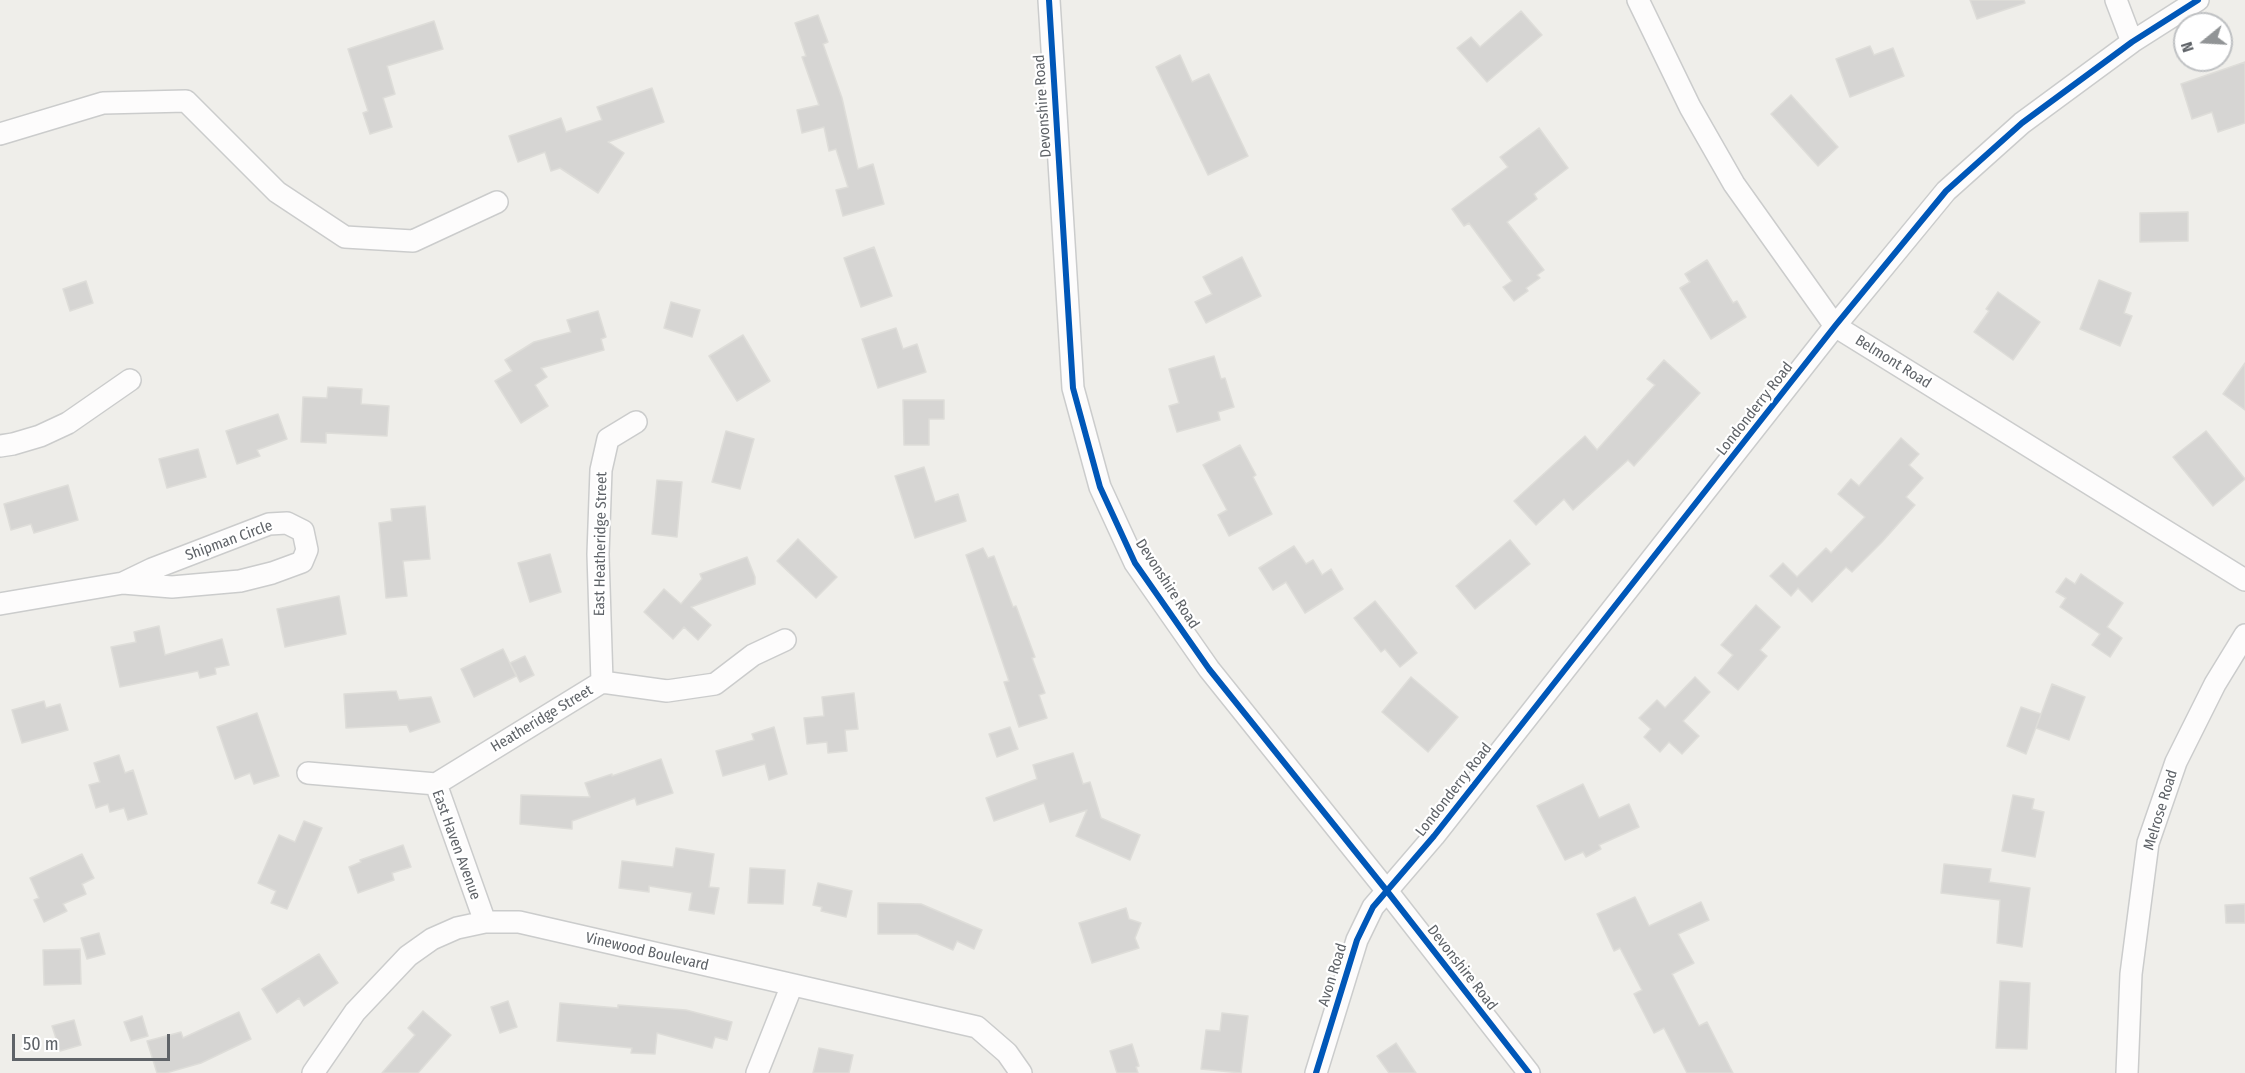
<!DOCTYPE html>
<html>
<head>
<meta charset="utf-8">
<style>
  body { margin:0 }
  #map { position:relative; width:2245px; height:1073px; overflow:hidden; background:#efeeea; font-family:"Fira Sans Condensed",sans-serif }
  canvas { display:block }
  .north { position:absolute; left:2173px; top:12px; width:60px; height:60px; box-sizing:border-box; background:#fff; border:2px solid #bfc1c3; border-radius:50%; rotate:252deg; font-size:16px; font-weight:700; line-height:24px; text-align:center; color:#5f6368 }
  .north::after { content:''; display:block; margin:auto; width:21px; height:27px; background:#919496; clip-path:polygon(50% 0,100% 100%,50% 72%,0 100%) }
  .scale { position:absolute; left:12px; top:1034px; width:158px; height:27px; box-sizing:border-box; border:3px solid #5f6368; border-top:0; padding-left:8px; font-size:18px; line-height:21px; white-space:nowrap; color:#5f6368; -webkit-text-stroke:4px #fff; paint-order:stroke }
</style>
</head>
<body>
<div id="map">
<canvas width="2245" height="1073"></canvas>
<div class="north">N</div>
<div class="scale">50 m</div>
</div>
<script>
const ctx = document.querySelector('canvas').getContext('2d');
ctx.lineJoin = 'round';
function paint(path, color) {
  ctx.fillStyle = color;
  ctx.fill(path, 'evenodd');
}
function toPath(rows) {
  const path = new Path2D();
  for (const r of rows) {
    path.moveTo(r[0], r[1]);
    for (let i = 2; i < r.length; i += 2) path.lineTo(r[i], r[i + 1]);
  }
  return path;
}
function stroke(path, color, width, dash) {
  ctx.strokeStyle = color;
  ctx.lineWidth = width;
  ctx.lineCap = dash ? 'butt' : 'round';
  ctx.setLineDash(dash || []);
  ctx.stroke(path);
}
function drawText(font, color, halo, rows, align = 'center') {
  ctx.font = font + ' "Fira Sans Condensed",sans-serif';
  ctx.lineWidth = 4.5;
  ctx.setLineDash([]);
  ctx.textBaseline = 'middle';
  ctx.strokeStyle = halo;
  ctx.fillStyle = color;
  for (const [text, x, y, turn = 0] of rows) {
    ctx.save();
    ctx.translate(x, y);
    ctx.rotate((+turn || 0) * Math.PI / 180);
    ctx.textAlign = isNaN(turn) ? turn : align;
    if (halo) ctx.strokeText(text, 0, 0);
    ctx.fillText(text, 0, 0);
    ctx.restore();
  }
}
const building = toPath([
  [1970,0,2024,0,2025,3,1977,19,1970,0],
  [1521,11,1542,35,1487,82,1457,48,1471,37,1480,47,1521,11],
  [818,15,828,42,823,44,842,98,858,169,873,164,884,204,843,216,836,190,848,187,836,149,829,151,824,127,802,133,797,110,819,105,802,57,806,56,795,23,818,15],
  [434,21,443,49,387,66,395,94,383,98,392,127,370,134,363,113,368,111,348,49,434,21],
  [1870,46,1874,55,1893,48,1904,76,1850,97,1836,59,1870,46],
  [1180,55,1192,82,1209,74,1248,156,1208,175,1156,67,1180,55],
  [2245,62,2245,123,2218,132,2212,112,2192,119,2181,84,2245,62],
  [652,88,664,122,608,142,624,153,598,193,560,168,551,171,545,152,518,162,509,136,561,118,566,132,602,120,597,107,652,88],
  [1791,95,1838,147,1818,166,1771,114,1791,95],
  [1539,128,1568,168,1534,194,1537,199,1507,222,1544,270,1537,275,1540,278,1526,288,1528,291,1514,301,1503,287,1512,281,1469,223,1464,226,1452,209,1508,167,1500,157,1539,128],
  [2188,212,2188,241,2140,242,2140,213,2188,212],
  [874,247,892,296,861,307,844,258,874,247],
  [1242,257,1261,296,1206,323,1195,302,1212,294,1203,277,1242,257],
  [1707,260,1733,303,1737,301,1746,317,1711,339,1680,288,1690,282,1685,274,1707,260],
  [2099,280,2131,293,2124,313,2132,316,2120,346,2080,329,2099,280],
  [86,281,93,303,70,311,63,289,86,281],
  [1998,292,2040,322,2013,360,1974,332,1989,311,1986,309,1998,292],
  [671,302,700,310,692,337,664,328,671,302],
  [598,311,606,337,601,339,604,350,541,368,547,377,535,385,548,406,521,423,495,381,512,371,505,360,534,342,571,332,567,320,598,311],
  [896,328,903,349,917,344,926,372,878,388,862,339,896,328],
  [743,335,770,381,737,401,709,356,743,335],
  [1214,356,1221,379,1225,378,1234,407,1218,412,1220,420,1177,432,1169,406,1179,403,1169,369,1214,356],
  [1664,360,1700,393,1634,466,1628,460,1573,510,1564,499,1536,525,1514,501,1585,436,1597,450,1655,385,1647,379,1664,360],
  [2245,363,2245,410,2223,394,2245,363],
  [328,387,362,389,361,404,389,406,387,436,326,433,326,443,301,442,303,397,327,398,328,387],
  [903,400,944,400,944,419,929,419,929,445,904,445,903,400],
  [278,414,287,439,257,450,260,456,237,464,226,431,278,414],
  [726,431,754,439,740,489,712,482,726,431],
  [2206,431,2245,479,2213,506,2173,457,2206,431],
  [1901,438,1919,454,1909,465,1923,478,1906,497,1915,505,1882,542,1852,572,1846,567,1812,602,1798,588,1791,596,1770,576,1783,563,1797,577,1826,548,1831,553,1865,517,1838,494,1851,479,1859,486,1901,438],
  [1240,445,1256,475,1253,477,1272,514,1229,536,1218,515,1227,510,1203,465,1240,445],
  [198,449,206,477,167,488,159,459,198,449],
  [924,467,935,502,958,494,966,521,915,538,895,476,924,467],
  [657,480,682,482,677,537,652,534,657,480],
  [68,485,78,520,34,533,31,524,11,530,4,504,68,485],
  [425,506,430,559,403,561,407,596,386,598,379,523,392,521,391,509,425,506],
  [798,539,837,577,816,598,777,561,798,539],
  [1510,540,1530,564,1475,609,1456,586,1510,540],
  [1294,546,1306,564,1313,560,1322,575,1331,569,1343,589,1305,613,1286,582,1273,590,1259,568,1294,546],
  [983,548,988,558,994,556,1013,607,1016,606,1035,657,1032,658,1045,693,1039,695,1047,718,1019,727,1004,682,1009,681,966,555,983,548],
  [550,554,561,592,530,602,518,563,550,554],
  [747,557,755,577,755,584,691,607,711,625,698,640,684,627,673,639,644,612,664,589,681,604,702,579,700,574,747,557],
  [2081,574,2123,603,2107,627,2122,638,2110,657,2092,645,2100,634,2060,607,2066,598,2056,592,2066,578,2075,584,2081,574],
  [339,596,346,634,285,647,277,609,339,596],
  [1375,601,1417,653,1400,667,1385,649,1381,652,1354,618,1375,601],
  [1756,605,1780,627,1760,650,1767,656,1738,690,1718,673,1733,655,1721,645,1756,605],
  [159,626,165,655,222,639,229,665,215,668,216,674,200,678,198,671,120,687,111,647,136,642,134,632,159,626],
  [503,649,516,676,474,697,461,669,503,649],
  [525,656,534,675,520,682,510,663,525,656],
  [1411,677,1458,717,1428,752,1382,712,1411,677],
  [1695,677,1710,692,1683,721,1699,736,1682,754,1669,742,1660,752,1644,737,1651,729,1639,718,1657,700,1665,708,1695,677],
  [2052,684,2085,697,2069,740,2036,728,2052,684],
  [396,691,399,700,431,697,440,722,410,732,407,725,346,728,344,694,396,691],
  [854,693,858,729,845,730,847,751,828,753,827,742,807,744,804,718,824,716,822,697,854,693],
  [44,701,46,708,60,704,68,730,22,743,12,710,44,701],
  [2021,707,2041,714,2026,754,2007,746,2021,707],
  [257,713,279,776,254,784,250,773,235,779,217,727,257,713],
  [774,727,787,774,769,780,765,764,723,776,716,751,754,740,752,734,774,727],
  [1010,727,1018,749,997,757,989,734,1010,727],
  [1073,753,1083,784,1090,782,1101,818,1140,835,1130,860,1076,836,1087,810,1050,822,1044,803,994,821,986,798,1037,779,1033,765,1073,753],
  [119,755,125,773,133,770,147,814,128,820,124,808,110,812,108,804,96,808,89,785,100,782,94,763,119,755],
  [661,759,673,793,637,805,635,798,572,821,572,829,520,824,521,795,590,797,585,783,612,774,612,776,661,759],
  [1583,784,1599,818,1629,804,1639,827,1599,845,1601,849,1586,857,1583,852,1565,860,1537,806,1583,784],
  [2013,795,2034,799,2032,809,2044,812,2035,857,2002,851,2013,795],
  [304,821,322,828,287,909,271,903,276,891,258,883,279,835,295,842,304,821],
  [403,845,411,867,392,873,394,880,358,893,349,867,361,862,360,860,403,845],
  [676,848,714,854,709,887,719,888,714,914,689,910,692,893,649,886,649,892,619,888,622,861,673,867,676,848],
  [82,854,94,878,82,884,86,894,63,904,67,911,44,922,34,900,39,898,30,878,82,854],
  [1944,864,1991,869,1989,882,2030,888,2022,947,1997,943,2000,900,1941,893,1944,864],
  [750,868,785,870,783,904,748,903,750,868],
  [818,883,852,891,846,917,821,911,822,907,813,905,818,883],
  [1635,897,1649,926,1701,902,1709,920,1678,934,1694,963,1672,974,1699,1026,1707,1022,1733,1073,1687,1073,1664,1028,1654,1033,1634,994,1642,990,1620,948,1614,951,1597,914,1635,897],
  [878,903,921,904,982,930,974,949,957,941,953,950,917,934,878,934,878,903],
  [2245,904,2245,923,2226,923,2225,905,2245,904],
  [1126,908,1129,919,1141,923,1135,938,1139,948,1092,963,1079,923,1126,908],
  [99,933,105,954,87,959,81,938,99,933],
  [80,949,81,984,44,985,43,950,80,949],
  [319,954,338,983,304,1006,299,998,277,1013,262,989,319,954],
  [2000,981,2030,983,2027,1049,1996,1048,2000,981],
  [508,1001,517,1027,500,1033,491,1007,508,1001],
  [560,1003,618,1008,618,1005,686,1010,732,1022,727,1040,715,1037,712,1048,657,1033,655,1054,631,1053,632,1048,557,1041,560,1003],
  [423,1011,451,1035,418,1073,382,1073,415,1035,408,1028,423,1011],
  [239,1012,251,1039,201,1063,166,1073,157,1073,147,1041,181,1032,183,1038,239,1012],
  [1222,1013,1248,1016,1241,1073,1201,1069,1206,1030,1220,1031,1222,1013],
  [142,1016,148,1036,131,1041,124,1022,142,1016],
  [74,1020,81,1045,60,1051,52,1026,74,1020],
  [1396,1043,1416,1073,1389,1073,1377,1056,1396,1043],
  [1132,1044,1139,1066,1136,1067,1138,1073,1117,1073,1110,1051,1132,1044],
  [819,1048,853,1055,849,1073,813,1073,819,1048]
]);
const minor = toPath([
  [1049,0,1073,388,1100,487,1135,563,1209,669,1387,891,1529,1073],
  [1638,0,1690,107,1734,184,1835,326,2245,580],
  [2116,0,2132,42],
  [0,134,103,103,186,101,277,192,345,237,413,241,497,202],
  [0,446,13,444,40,436,68,423,130,380],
  [0,604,123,583,172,587,240,581,272,573,302,562,307,550,303,531,287,523,269,524,152,569,123,583],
  [602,682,598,554,601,470,608,439,636,422],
  [308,773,436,784],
  [436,784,602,682,667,691,715,684,753,655,785,640],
  [436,784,485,922],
  [313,1073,355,1012,408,956,432,939,457,928,485,922,519,922,977,1027,1007,1053,1021,1073],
  [757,1073,792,985],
  [1316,1073,1357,940,1373,907,1434,836,1835,326,1946,191,2022,123,2132,42,2198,0],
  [2127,1073,2131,974,2148,843,2176,762,2215,684,2245,635]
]);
const cycleway = toPath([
  [1049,0,1073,388,1100,487,1135,563,1209,669,1387,891,1529,1073],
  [1316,1073,1357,940,1373,907,1434,836,1835,326,1946,191,2022,123,2132,42,2198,0]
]);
const streetNames = [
  ["Devonshire Road",1043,106,-94],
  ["Belmont Road",1893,362,32],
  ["Londonderry Road",1755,409,-52],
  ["Shipman Circle",229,541,-20],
  ["East Heatheridge Street",601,544,-89],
  ["Devonshire Road",1167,584,57],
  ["Heatheridge Street",542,719,-31],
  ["Londonderry Road",1454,790,-52],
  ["Melrose Road",2161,810,-73],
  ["East Haven Avenue",456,845,70],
  ["Vinewood Boulevard",647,952,13],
  ["Devonshire Road",1462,968,52],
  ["Avon Road",1333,975,-73]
];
paint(building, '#d6d5d3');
stroke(building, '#deddd9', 1.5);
stroke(minor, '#cbcccc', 24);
stroke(minor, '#fdfcfc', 21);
stroke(cycleway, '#0057b8', 6);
drawText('15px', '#5f6368', '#fff', streetNames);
</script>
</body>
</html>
